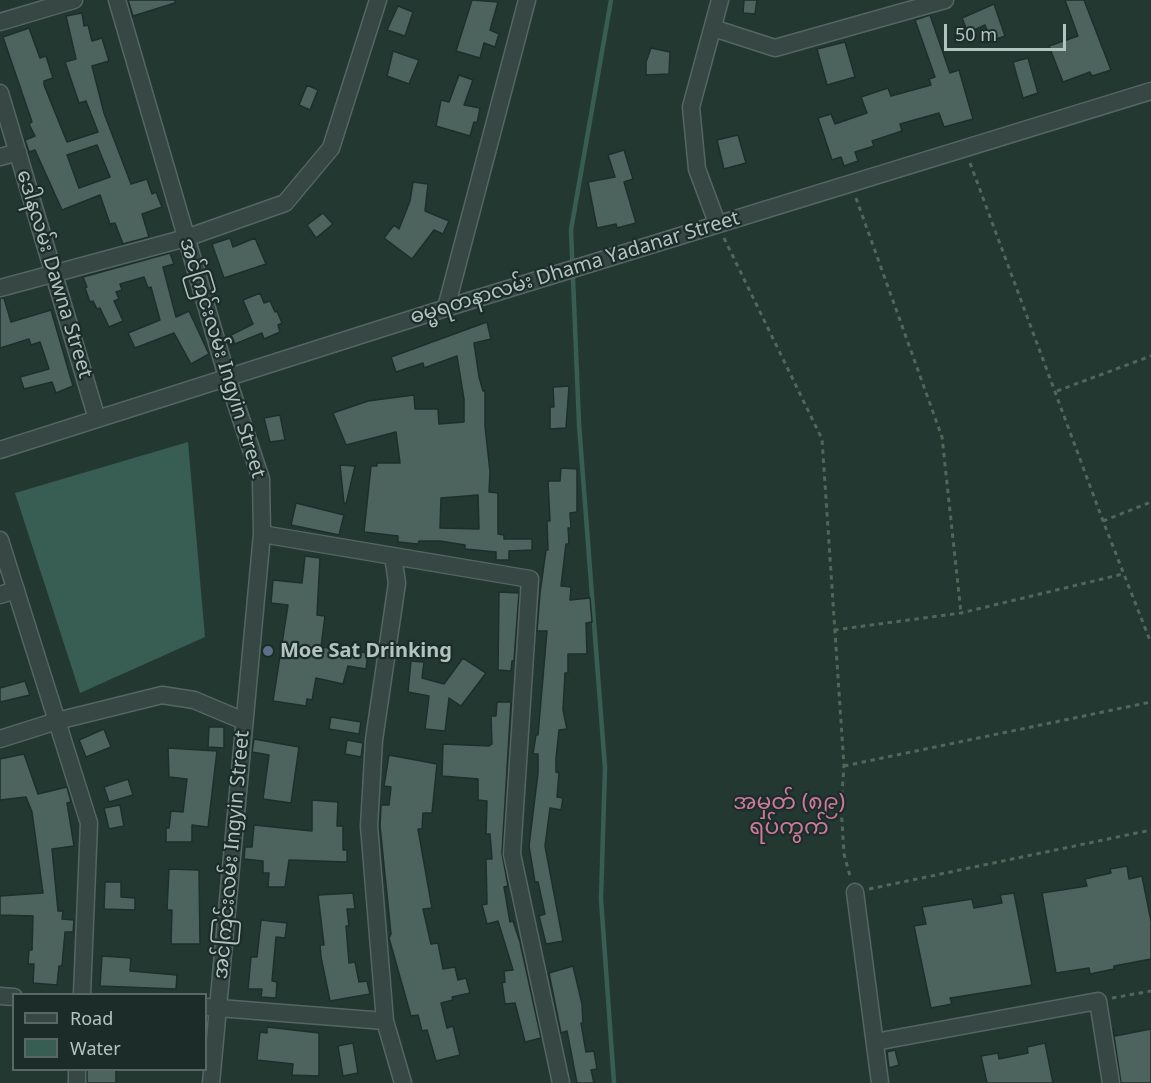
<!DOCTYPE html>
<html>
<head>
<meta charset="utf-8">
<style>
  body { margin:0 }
  #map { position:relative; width:1151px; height:1083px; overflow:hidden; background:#243832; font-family:"Noto Sans",sans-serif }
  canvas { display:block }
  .legend { position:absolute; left:12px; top:993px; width:195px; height:78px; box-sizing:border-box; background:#1c2d29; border:2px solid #586965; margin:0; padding:8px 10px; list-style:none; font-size:18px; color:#b2c4c0 }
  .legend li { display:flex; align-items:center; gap:12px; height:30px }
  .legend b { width:30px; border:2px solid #586965 }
  .scale { position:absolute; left:944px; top:24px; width:122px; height:27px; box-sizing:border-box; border:3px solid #b2c4c0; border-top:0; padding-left:8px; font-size:18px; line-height:21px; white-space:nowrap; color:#b2c4c0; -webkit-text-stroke:4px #1c2d29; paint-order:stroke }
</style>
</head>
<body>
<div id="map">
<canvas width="1151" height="1083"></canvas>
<ul class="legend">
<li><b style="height:8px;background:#374844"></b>Road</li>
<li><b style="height:16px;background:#385d53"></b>Water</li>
</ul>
<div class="scale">50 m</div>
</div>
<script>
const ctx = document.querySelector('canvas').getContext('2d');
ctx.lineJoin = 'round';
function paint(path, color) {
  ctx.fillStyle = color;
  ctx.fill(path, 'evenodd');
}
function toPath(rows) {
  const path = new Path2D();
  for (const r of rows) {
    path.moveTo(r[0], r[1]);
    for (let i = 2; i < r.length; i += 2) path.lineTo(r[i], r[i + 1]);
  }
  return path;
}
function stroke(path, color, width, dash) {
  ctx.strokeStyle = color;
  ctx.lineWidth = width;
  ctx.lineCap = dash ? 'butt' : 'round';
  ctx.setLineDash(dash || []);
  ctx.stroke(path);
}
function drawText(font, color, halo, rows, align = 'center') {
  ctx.font = font + ' "Noto Sans","Noto Sans Myanmar",sans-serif';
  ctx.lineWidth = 4.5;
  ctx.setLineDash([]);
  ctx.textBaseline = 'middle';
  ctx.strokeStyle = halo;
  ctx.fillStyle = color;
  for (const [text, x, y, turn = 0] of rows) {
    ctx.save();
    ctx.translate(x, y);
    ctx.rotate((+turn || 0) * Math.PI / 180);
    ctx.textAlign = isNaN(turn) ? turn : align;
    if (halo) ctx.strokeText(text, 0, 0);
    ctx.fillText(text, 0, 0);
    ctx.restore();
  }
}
const water = toPath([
  [188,442,205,637,80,693,15,493]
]);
const stream = toPath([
  [611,0,571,230,579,424,605,768,601,899,614,1083]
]);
const building = toPath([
  [128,0,175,0,175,3,133,16,128,0],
  [472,0,498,2,490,30,499,34,495,47,484,43,480,58,456,51,472,0],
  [744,0,757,0,755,14,743,13,744,0],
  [1065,0,1084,0,1111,70,1092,76,1090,72,1063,82,1049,46,1078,36,1065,0],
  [994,4,1005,36,991,41,985,25,968,33,962,18,994,4],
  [398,6,413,12,405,36,387,30,398,6],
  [82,13,84,26,88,25,92,41,102,38,109,61,92,66,104,113,131,184,147,179,152,194,156,192,162,207,142,214,149,237,123,244,115,223,110,224,100,195,62,210,35,150,29,152,25,140,35,136,29,124,32,122,3,37,29,28,40,58,46,56,53,78,44,81,44,85,67,142,98,132,86,101,79,103,65,62,76,59,66,16,82,13],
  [97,145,110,177,79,188,67,155,97,145],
  [930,15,950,73,959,70,973,119,944,127,939,113,900,124,902,131,872,141,874,146,855,152,858,161,844,166,841,157,832,160,818,118,831,114,835,124,867,113,861,97,888,88,891,96,931,85,929,79,935,77,915,20,930,15],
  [845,42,855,77,827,85,817,49,845,42],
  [651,48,670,52,669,74,646,75,646,62,651,48],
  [393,51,419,60,409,84,387,76,393,51],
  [1028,58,1038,93,1023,98,1013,62,1028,58],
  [459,75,473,80,464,105,480,108,477,123,474,122,470,136,436,126,441,100,449,102,459,75],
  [307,85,318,90,310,110,299,105,307,85],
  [738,135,746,163,724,169,717,140,738,135],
  [624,150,633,179,624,182,636,223,617,228,616,224,597,228,588,182,615,177,608,155,624,150],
  [413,182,428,184,425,211,449,221,443,234,434,230,412,259,384,238,394,225,399,229,410,201,413,182],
  [323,213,333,224,316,238,307,225,323,213],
  [230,238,233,247,255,238,266,264,224,278,212,244,230,238],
  [170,253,174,264,163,267,176,317,189,311,209,354,191,364,174,333,135,348,128,333,160,320,151,287,148,288,144,277,120,284,122,290,116,292,119,299,114,301,123,321,109,327,100,308,97,309,93,301,90,302,85,288,87,287,83,277,170,253],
  [260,293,264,303,270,301,275,312,277,311,282,323,278,325,280,332,264,339,262,333,235,344,231,335,253,324,243,300,260,293],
  [0,298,4,298,11,322,51,310,73,386,56,393,52,382,24,389,20,377,49,369,40,342,31,345,29,339,0,348,0,298],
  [487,322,491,339,474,343,479,377,483,391,485,390,485,426,490,472,489,492,498,493,498,534,504,535,504,539,532,539,532,550,509,551,509,560,496,560,496,552,465,549,465,545,440,541,419,541,418,544,398,542,398,536,364,532,371,466,377,466,377,463,400,463,396,432,346,445,333,413,368,401,414,395,415,409,438,409,439,424,464,422,464,399,457,356,424,368,423,363,396,372,391,357,487,322],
  [478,495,479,529,440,528,441,498,478,495],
  [569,386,566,428,550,429,550,407,554,407,553,387,569,386],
  [280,415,285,440,270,442,264,418,280,415],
  [340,465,355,466,346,504,344,503,340,465],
  [561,468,577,469,577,512,570,513,571,528,568,528,569,544,566,544,561,586,571,587,570,600,590,598,592,622,586,623,587,654,568,654,568,673,565,673,563,710,567,729,559,730,556,758,556,772,559,773,557,797,563,798,561,810,550,808,545,846,563,941,546,944,539,916,545,914,538,882,535,882,529,846,538,773,538,754,533,754,536,735,538,735,547,631,537,631,540,593,546,550,548,550,547,521,550,521,548,481,560,481,561,468],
  [296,503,344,515,339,535,291,525,296,503],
  [305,556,320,558,317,615,325,616,321,647,368,653,366,669,348,666,343,684,316,678,312,700,307,699,306,706,273,701,288,605,271,603,273,580,302,583,305,556],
  [499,592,519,593,514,661,512,661,511,671,498,670,499,592],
  [463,658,486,673,461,706,449,698,445,731,425,729,429,696,408,692,411,661,424,662,422,678,444,684,463,658],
  [25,681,30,695,0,702,0,688,25,681],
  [497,702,511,702,502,853,508,886,504,887,510,922,513,921,520,942,541,1038,525,1042,515,1003,505,1004,502,983,505,982,504,971,513,970,498,921,487,924,482,905,487,904,486,859,492,859,490,834,486,834,487,801,478,800,478,779,442,776,443,744,489,746,492,744,491,716,496,716,497,702],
  [331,717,361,722,359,734,329,729,331,717],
  [209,727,224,727,224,748,208,747,209,727],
  [104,729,111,747,86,757,79,740,104,729],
  [254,739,299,747,291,803,263,799,269,755,252,752,254,739],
  [347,740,363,743,361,757,345,754,347,740],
  [168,748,217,751,208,827,192,825,192,842,166,842,166,828,169,828,171,811,183,812,187,779,169,777,168,748],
  [24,754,38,794,67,787,71,802,67,803,74,846,52,849,58,911,63,911,62,919,74,920,73,932,65,932,62,966,59,966,57,985,33,983,34,964,28,964,29,950,32,950,33,916,0,915,0,896,43,893,32,812,26,797,0,800,0,759,24,754],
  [389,755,437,764,432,813,423,813,422,829,418,829,432,908,423,909,431,944,438,943,443,969,455,967,458,980,466,978,470,993,452,997,453,1000,441,1003,447,1028,453,1026,460,1055,436,1061,427,1030,422,1031,418,1015,411,1016,389,938,391,934,380,826,381,805,389,805,391,787,384,786,389,755],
  [128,779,133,795,109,802,104,787,128,779],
  [312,800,338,802,337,826,343,826,343,850,347,850,347,862,289,860,285,887,268,887,269,873,263,873,263,861,244,859,245,847,252,847,254,825,312,831,312,800],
  [120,805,124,826,109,829,104,808,120,805],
  [1127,866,1129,879,1142,876,1151,921,1151,959,1114,966,1114,969,1090,974,1089,968,1056,973,1042,893,1087,886,1085,879,1111,873,1110,869,1127,866],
  [169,869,199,870,200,944,171,944,172,910,167,910,169,869],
  [105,882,121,882,121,897,135,898,135,910,104,909,105,882],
  [353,893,355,909,347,909,349,926,346,926,349,963,355,962,359,982,367,981,370,994,330,1001,321,957,320,945,324,945,318,895,353,893],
  [1014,893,1032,985,950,998,952,1004,931,1008,914,926,926,924,922,907,972,899,974,908,1002,903,1000,895,1014,893],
  [261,920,287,923,285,938,276,937,272,981,277,982,276,998,261,997,262,989,248,989,251,957,257,957,261,920],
  [102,956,131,958,130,971,177,975,176,989,100,986,102,956],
  [573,966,582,1004,583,1023,581,1023,586,1052,594,1051,597,1069,591,1070,594,1083,577,1083,567,1031,561,1033,549,973,573,966],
  [267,1027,319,1033,319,1076,292,1075,293,1064,257,1060,260,1032,267,1033,267,1027],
  [1113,1029,1115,1036,1151,1029,1151,1083,1121,1083,1113,1029],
  [353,1043,358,1073,343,1076,338,1046,353,1043],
  [1045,1043,1053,1083,987,1083,981,1056,998,1053,999,1059,1028,1053,1027,1047,1045,1043],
  [895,1050,899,1065,889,1068,887,1052,895,1050],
  [87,1070,116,1070,116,1083,87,1083,87,1070]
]);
const path = toPath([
  [970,163,1103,521,1151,643],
  [856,198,942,437,961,613],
  [724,238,822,439,844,766,841,806,844,854,850,876],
  [1057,391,1151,356],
  [1103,521,1151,502],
  [834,630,961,613,1123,574],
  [844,766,1151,702],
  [869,889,1151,830],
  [1112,998,1151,991]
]);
const minor = toPath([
  [117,0,227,377,261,479,262,534,211,1083],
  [0,22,74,0],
  [713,28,775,48,945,0],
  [0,93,97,419],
  [0,157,18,152],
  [717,223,697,169,691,107,720,0],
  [0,288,186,238,285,203,331,148,378,0],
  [446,308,527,0],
  [0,450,446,308,1151,91],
  [262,534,393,556,397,583,374,740,369,826,385,1021],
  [0,540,89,823,82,994],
  [393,556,530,579,512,854,561,1083],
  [0,595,16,590],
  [0,739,57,721,162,695,194,700,244,721],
  [855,892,880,1083],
  [0,996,14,997],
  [206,1007,385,1021,403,1083],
  [875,1042,1098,1001,1111,1083],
  [77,1083,77,1070]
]);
const markers = [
  [268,651,6,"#5c6f8a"]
];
const streetNames = [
  ["ဓမ္မရတနာလမ်း Dhama Yadanar Street",575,268,-17],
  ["ဒေါနလမ်း Dawna Street",54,274,73],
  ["အင်ကြင်းလမ်း Ingyin Street",222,358,73],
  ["အင်ကြင်းလမ်း Ingyin Street",232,855,-85]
];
const poiNames = [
  ["Moe Sat Drinking",280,651]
];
const quarterNames = [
  ["အမှတ် (၈၉)",789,803],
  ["ရပ်ကွက်",789,828]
];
paint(water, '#385d53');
stroke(stream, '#385d53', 4.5);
paint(building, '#4c635e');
stroke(building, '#1e2f2b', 1.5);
stroke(minor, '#556662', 19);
stroke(path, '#53665a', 3, [4.5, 4.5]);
stroke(minor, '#374844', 16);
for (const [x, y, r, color] of markers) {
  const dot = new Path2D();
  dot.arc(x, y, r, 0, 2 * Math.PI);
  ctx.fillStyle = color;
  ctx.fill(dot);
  stroke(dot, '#1c2d29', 2);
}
drawText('20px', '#b2c4c0', '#1c2d29', streetNames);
drawText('bold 20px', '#b2c4c0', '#1c2d29', poiNames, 'left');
drawText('22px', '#ce789c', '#1c2d29', quarterNames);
</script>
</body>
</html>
